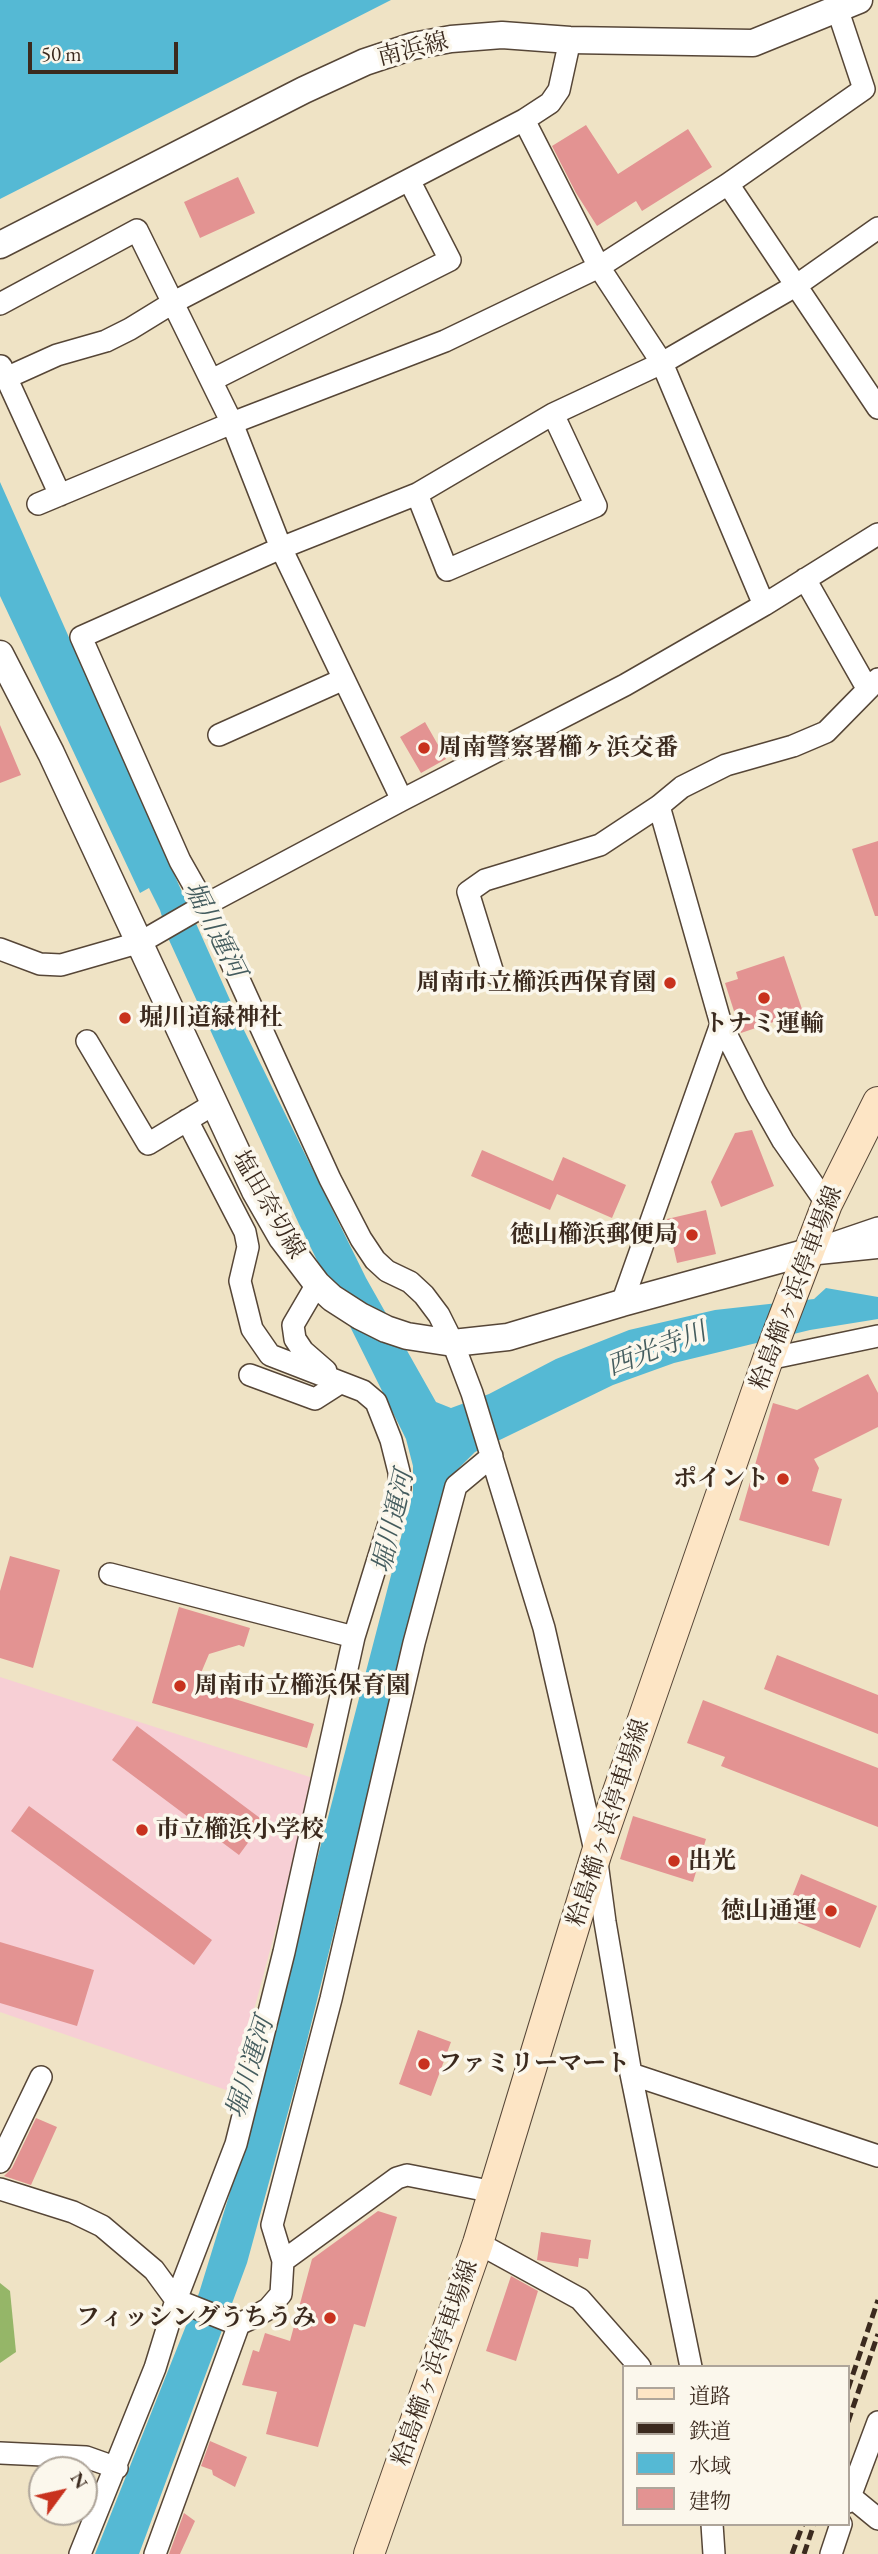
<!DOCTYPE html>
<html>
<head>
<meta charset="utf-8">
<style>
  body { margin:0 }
  #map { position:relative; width:878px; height:2554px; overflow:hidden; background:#efe3c5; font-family:"EB Garamond","Noto Serif JP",serif }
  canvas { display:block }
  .legend { position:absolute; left:622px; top:2365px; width:228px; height:161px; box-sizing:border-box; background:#fbf7ec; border:2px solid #aea59a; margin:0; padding:9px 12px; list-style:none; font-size:21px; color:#3b2a1e }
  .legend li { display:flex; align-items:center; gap:14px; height:35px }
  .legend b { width:35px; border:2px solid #aea59a }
  .north { position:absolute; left:28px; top:2456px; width:70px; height:70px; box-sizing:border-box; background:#fbf7ec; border:2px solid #aea59a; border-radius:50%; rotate:57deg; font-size:19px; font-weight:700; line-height:28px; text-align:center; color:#3b2a1e }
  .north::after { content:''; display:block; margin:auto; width:24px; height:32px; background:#c8321e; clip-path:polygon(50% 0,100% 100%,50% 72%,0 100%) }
  .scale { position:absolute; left:28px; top:42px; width:150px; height:32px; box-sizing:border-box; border:4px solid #3b2a1e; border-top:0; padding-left:9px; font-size:21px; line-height:24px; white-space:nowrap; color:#3b2a1e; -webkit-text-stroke:5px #fbf7ec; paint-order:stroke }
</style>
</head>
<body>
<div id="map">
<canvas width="878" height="2554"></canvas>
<ul class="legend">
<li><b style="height:9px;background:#fde5c5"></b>道路</li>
<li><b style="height:9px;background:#3b2a1e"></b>鉄道</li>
<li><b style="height:19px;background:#55b9d4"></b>水域</li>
<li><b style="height:19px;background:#e39392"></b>建物</li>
</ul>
<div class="north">N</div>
<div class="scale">50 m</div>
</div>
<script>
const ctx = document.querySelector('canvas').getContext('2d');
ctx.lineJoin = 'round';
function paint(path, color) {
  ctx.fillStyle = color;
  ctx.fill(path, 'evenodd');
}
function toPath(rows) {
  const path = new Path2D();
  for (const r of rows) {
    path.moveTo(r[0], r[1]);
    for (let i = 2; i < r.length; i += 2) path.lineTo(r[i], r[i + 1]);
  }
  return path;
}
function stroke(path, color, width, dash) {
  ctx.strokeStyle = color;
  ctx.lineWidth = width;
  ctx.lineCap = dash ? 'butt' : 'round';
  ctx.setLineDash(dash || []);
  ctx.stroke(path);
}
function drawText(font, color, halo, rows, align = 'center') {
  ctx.font = font + ' "EB Garamond","Noto Serif JP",serif';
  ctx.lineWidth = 7;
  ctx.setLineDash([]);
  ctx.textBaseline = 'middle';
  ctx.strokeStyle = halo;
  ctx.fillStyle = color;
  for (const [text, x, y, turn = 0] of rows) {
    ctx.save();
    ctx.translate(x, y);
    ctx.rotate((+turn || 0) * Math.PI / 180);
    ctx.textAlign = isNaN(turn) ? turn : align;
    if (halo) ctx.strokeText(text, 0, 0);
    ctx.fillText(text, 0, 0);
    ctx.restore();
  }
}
const built = toPath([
  [0,1677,316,1779,232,2092,0,2012]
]);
const forest = toPath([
  [0,2283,10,2291,16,2352,0,2363]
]);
const water = toPath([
  [0,0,391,0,0,199],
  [0,482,238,1018,366,1278,436,1402,451,1408,489,1394,556,1359,629,1330,715,1310,814,1299,826,1288,878,1297,878,1319,810,1330,674,1363,613,1385,475,1452,451,1476,420,1583,303,2057,247,2263,139,2554,95,2554,199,2293,232,2186,413,1491,413,1466,406,1439,299,1224,169,940,160,910,149,888,140,893,0,596]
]);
const building = toPath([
  [586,125,618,174,688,129,712,167,642,211,636,201,597,226,576,193,552,146],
  [238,177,255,213,200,238,184,202],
  [425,722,446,759,421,773,400,737],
  [0,725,21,775,0,783],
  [878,841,878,916,875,916,852,849],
  [784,956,803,1012,741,1033,725,983,738,979,736,972],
  [752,1130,774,1186,721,1207,711,1182,735,1133],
  [482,1150,553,1181,563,1157,626,1185,612,1218,557,1194,550,1210,471,1176],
  [706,1210,716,1254,677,1263,667,1219],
  [868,1374,878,1393,878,1427,814,1459,819,1468,812,1491,842,1499,829,1546,739,1520,773,1403,797,1410],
  [10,1556,60,1570,33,1668,0,1658,0,1591],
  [179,1607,250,1628,244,1647,239,1645,209,1654,201,1673,213,1692,314,1724,307,1748,152,1703],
  [777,1655,878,1695,878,1734,764,1689],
  [703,1700,878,1768,878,1827,721,1766,725,1757,687,1743],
  [137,1726,264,1821,239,1855,112,1760],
  [29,1806,212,1940,194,1965,11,1831],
  [633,1816,706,1839,693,1882,620,1859],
  [801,1874,877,1906,860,1948,784,1917],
  [0,1942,94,1970,77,2026,0,2003],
  [418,2030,451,2042,431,2096,399,2084],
  [36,2118,57,2127,31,2185,4,2176,12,2168],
  [378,2211,397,2217,365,2327,354,2324,318,2447,266,2434,277,2392,242,2385,253,2350,259,2352,265,2333,290,2341,312,2259],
  [541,2232,591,2240,588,2259,579,2258,578,2267,537,2260],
  [511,2276,538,2291,516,2361,486,2351],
  [210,2441,247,2457,235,2487,213,2475,212,2470,201,2466],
  [184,2513,195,2521,180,2554,169,2554]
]);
const minor = toPath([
  [524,120,599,267,662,363,764,605],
  [728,184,878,408],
  [0,304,137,230,232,423,281,548,402,800],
  [1,366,60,495],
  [6,378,57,355,106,341,130,329,174,302,524,120,550,103,559,90,570,40],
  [212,380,450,260,409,180],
  [417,494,447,570,596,506,553,414],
  [38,504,232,423,445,341,599,267,728,184,864,89,838,11],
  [805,579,867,688],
  [219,735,344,679],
  [659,806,721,1024,756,1093,783,1141,827,1204],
  [0,949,40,964,61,965,141,942,205,905,402,800,625,685,764,605,878,534],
  [493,973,468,892,485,880,600,845,659,806,682,787,726,765,793,746,826,732,878,679],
  [87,1041,148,1144,214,1104],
  [834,1243,878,1228],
  [317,1284,293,1325,295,1339,303,1351,326,1371],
  [622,1303,721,1024],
  [768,1359,878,1336],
  [250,1375,315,1399,340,1383],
  [110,1574,354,1637],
  [631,2074,878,2156],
  [0,2162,41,2077],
  [0,2189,73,2212,102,2226,154,2270,176,2300,229,2321,239,2324,252,2318,268,2309,281,2294,283,2261,272,2225,331,1999,414,1643,456,1486,492,1456],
  [478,2243,580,2299,640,2367],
  [283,2261,397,2178,407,2175,494,2192],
  [691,2367,631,2074,605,1922,596,1855,544,1628,472,1393,453,1343,439,1315,424,1295,410,1282,387,1271,375,1260,361,1239,330,1179,205,905,180,861,81,637,281,548,417,494,553,414,662,363,797,285,878,228],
  [0,2453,86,2457,117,2468],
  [850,2496,878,2519],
  [848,2502,878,2422],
  [712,2524,714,2554],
  [80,2554,155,2368,176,2300,236,2144,284,1952,354,1637,400,1488,399,1472,391,1440,376,1402,363,1391,270,1355,252,1329,240,1281,248,1247,245,1232,187,1120],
  [155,2554,239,2324],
  [831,2554,841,2524]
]);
const tertiary = toPath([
  [0,245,304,90,365,62,413,46,451,39,502,35,570,40,753,43,859,0],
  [0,654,51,753,255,1191,282,1238,317,1284,332,1298,360,1316,386,1329,407,1336,453,1343,508,1337,622,1303,808,1252,878,1245]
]);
const secondary = toPath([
  [369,2554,478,2243,596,1855,768,1359,827,1204,878,1102]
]);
const rail = toPath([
  [848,2389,878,2300],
  [848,2422,878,2334],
  [792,2554,803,2524],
  [804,2554,814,2524]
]);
const markers = [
  [424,748,7,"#c8321e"],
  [670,983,7,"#c8321e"],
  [764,998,7,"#c8321e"],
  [125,1018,7,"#c8321e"],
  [692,1235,7,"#c8321e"],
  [783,1479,7,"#c8321e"],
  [180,1686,7,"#c8321e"],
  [142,1830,7,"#c8321e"],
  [674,1861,7,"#c8321e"],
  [831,1911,7,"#c8321e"],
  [424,2064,7,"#c8321e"],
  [330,2318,7,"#c8321e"]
];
const streetNames = [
  ["南浜線",413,50,-14],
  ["塩田奈切線",268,1205,60],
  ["粭島櫛ヶ浜停車場線",797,1288,-69],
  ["粭島櫛ヶ浜停車場線",609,1823,-72],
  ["粭島櫛ヶ浜停車場線",436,2363,-71]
];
const poiNames = [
  ["周南警察署櫛ヶ浜交番",438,748],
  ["周南市立櫛浜西保育園",656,983,"right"],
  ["堀川道緑神社",139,1018],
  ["トナミ運輸",764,1024,"center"],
  ["徳山櫛浜郵便局",678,1235,"right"],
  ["ポイント",769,1479,"right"],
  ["周南市立櫛浜保育園",194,1686],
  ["市立櫛浜小学校",156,1830],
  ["出光",688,1861],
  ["徳山通運",817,1911,"right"],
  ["ファミリーマート",438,2064],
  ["フィッシングうちうみ",316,2318,"right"]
];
const waterNames = [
  ["堀川運河",214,930,63],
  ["西光寺川",657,1350,-21],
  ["堀川運河",394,1522,-77],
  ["堀川運河",251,2068,-73]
];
paint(built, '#f7cfd5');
paint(forest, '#95b668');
paint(water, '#55b9d4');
paint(building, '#e39392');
stroke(minor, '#564637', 24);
stroke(tertiary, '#564637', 29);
stroke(secondary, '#564637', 32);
stroke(minor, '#fff', 21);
stroke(tertiary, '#fff', 26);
stroke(secondary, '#fde5c5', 30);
stroke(rail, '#3b2a1e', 5, [10, 5]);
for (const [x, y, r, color] of markers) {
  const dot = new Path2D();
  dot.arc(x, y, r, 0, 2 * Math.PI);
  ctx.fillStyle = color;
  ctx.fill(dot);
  stroke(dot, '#fbf7ec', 2.5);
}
drawText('24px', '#3b2a1e', '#fbf7ec', streetNames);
drawText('bold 24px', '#3b2a1e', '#fbf7ec', poiNames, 'left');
drawText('italic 26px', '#445c5e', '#fbf7ec', waterNames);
</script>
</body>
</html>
